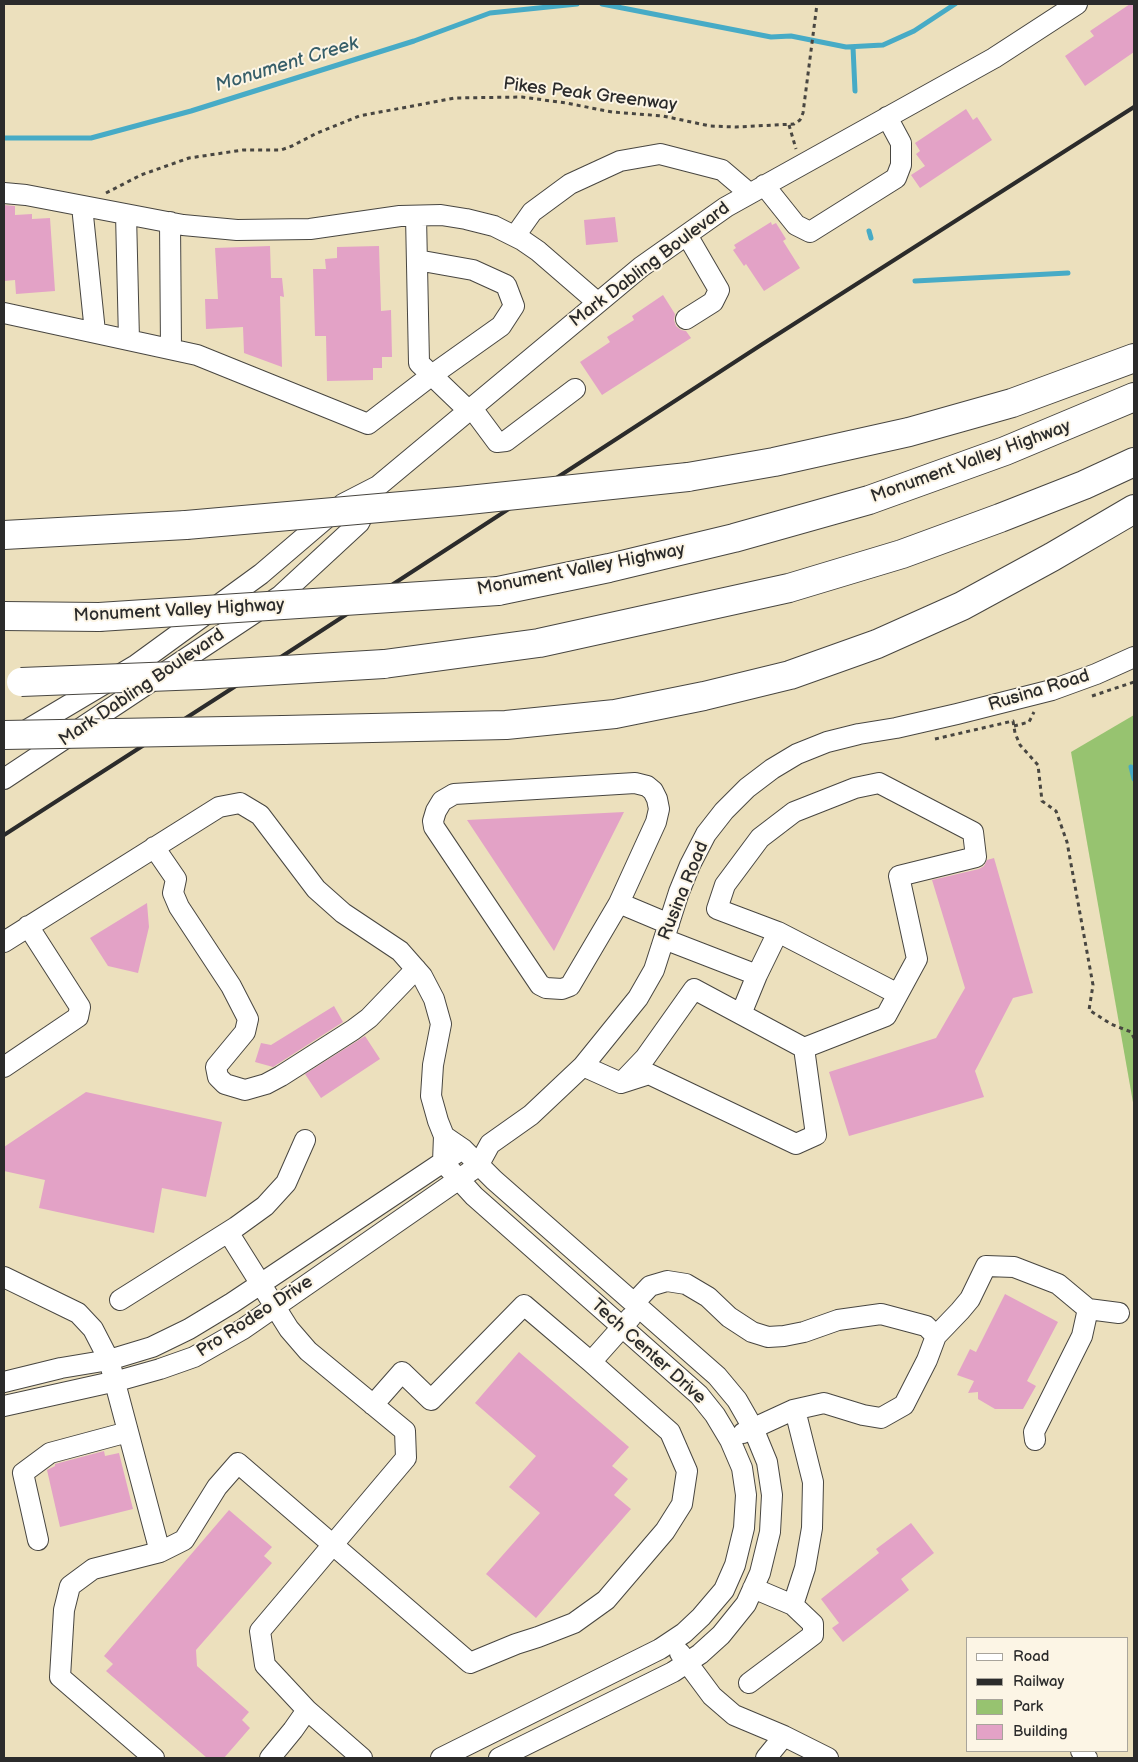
<!DOCTYPE html>
<html>
<head>
<meta charset="utf-8">
<style>
  body { margin:0 }
  #map { position:relative; width:1138px; height:1762px; overflow:hidden; background:#ece0bd; font-family:"Balsamiq Sans",sans-serif }
  canvas { display:block }
  .frame { position:absolute; inset:0; border:5px solid #2b2b2b; pointer-events:none }
  .legend { position:absolute; left:966px; top:1637px; width:162px; height:115px; box-sizing:border-box; background:#fcf5e5; border:1px solid #a8a49b; margin:0; padding:6px 9px; list-style:none; font-size:15px; color:#2b2b2b }
  .legend li { display:flex; align-items:center; gap:10px; height:25px }
  .legend b { width:25px; border:1px solid #a8a49b }
</style>
</head>
<body>
<div id="map">
<canvas width="1138" height="1762"></canvas>
<div class="frame"></div>
<ul class="legend">
<li><b style="height:6px;background:#fff"></b>Road</li>
<li><b style="height:6px;background:#2b2b2b"></b>Railway</li>
<li><b style="height:14px;background:#97c370"></b>Park</li>
<li><b style="height:14px;background:#e3a2c6"></b>Building</li>
</ul>
</div>
<script>
const ctx = document.querySelector('canvas').getContext('2d');
ctx.lineJoin = 'round';
function paint(path, color) {
  ctx.fillStyle = color;
  ctx.fill(path, 'evenodd');
}
function toPath(rows) {
  const path = new Path2D();
  for (const r of rows) {
    path.moveTo(r[0], r[1]);
    for (let i = 2; i < r.length; i += 2) path.lineTo(r[i], r[i + 1]);
  }
  return path;
}
function stroke(path, color, width, dash) {
  ctx.strokeStyle = color;
  ctx.lineWidth = width;
  ctx.lineCap = dash ? 'butt' : 'round';
  ctx.setLineDash(dash || []);
  ctx.stroke(path);
}
function drawText(font, color, halo, rows, align = 'center') {
  ctx.font = font + ' "Balsamiq Sans",sans-serif';
  ctx.lineWidth = 4;
  ctx.setLineDash([]);
  ctx.textBaseline = 'middle';
  ctx.strokeStyle = halo;
  ctx.fillStyle = color;
  for (const [text, x, y, turn = 0] of rows) {
    ctx.save();
    ctx.translate(x, y);
    ctx.rotate((+turn || 0) * Math.PI / 180);
    ctx.textAlign = isNaN(turn) ? turn : align;
    if (halo) ctx.strokeText(text, 0, 0);
    ctx.fillText(text, 0, 0);
    ctx.restore();
  }
}
const green = toPath([
  [1134,715,1134,1108,1071,752]
]);
const stream = toPath([
  [602,4,771,37,791,36,846,47,883,45,914,31,955,4],
  [853,47,855,91],
  [4,138,91,138,191,111,414,41,490,13,577,4],
  [869,231,871,238],
  [915,281,1068,273],
  [1131,767,1134,779]
]);
const building = toPath([
  [1130,4,1134,4,1134,52,1085,86,1065,56,1094,36,1090,31],
  [966,109,973,120,977,117,992,140,920,188,911,175,925,166,916,154,920,151,915,143],
  [4,205,15,206,15,215,32,214,32,219,50,218,55,291,16,294,15,280,4,281],
  [615,217,618,242,586,245,584,220],
  [771,222,772,225,776,223,786,239,783,241,800,268,764,291,746,264,744,266,733,250,736,248,734,245],
  [270,246,271,278,282,278,284,297,280,296,282,367,244,353,243,327,206,329,205,299,218,299,215,248],
  [379,246,381,311,391,310,392,357,382,357,382,368,373,368,373,380,327,381,326,336,315,336,313,269,326,269,325,259,337,258,337,247],
  [663,295,675,314,674,320,676,326,681,330,686,331,691,338,602,395,580,362,610,342,607,337,634,320,632,316],
  [624,812,554,951,467,820],
  [994,858,1033,993,1013,998,975,1071,984,1097,849,1136,829,1072,936,1038,965,988,932,880,979,869,984,866,987,860],
  [147,903,149,927,138,973,108,966,90,938],
  [334,1006,343,1022,273,1067,255,1062,261,1043,271,1045],
  [365,1036,380,1059,321,1098,305,1074],
  [86,1092,222,1122,206,1197,162,1188,154,1233,39,1208,45,1180,4,1171,4,1147],
  [1005,1294,1058,1322,1027,1381,1036,1386,1023,1409,995,1409,978,1399,978,1392,968,1393,974,1381,957,1375,970,1349,976,1352],
  [519,1352,629,1447,612,1466,628,1479,614,1495,631,1509,536,1618,486,1574,540,1513,509,1487,536,1456,475,1403],
  [104,1451,105,1456,119,1453,133,1509,60,1527,47,1470,55,1466,55,1464],
  [229,1510,272,1547,264,1556,272,1563,196,1650,197,1666,249,1712,242,1720,250,1728,224,1758,207,1758,106,1671,113,1664,104,1656],
  [911,1523,934,1553,901,1579,909,1590,843,1642,832,1628,839,1623,821,1599,879,1553,876,1549]
]);
const path = toPath([
  [789,125,796,149],
  [106,193,141,175,189,158,243,150,281,150,292,146,317,133,359,116,455,98,522,97,566,103,612,112,663,116,710,126,736,127,794,124,800,120,803,113,817,4],
  [1092,696,1134,682],
  [1014,726,1029,722,1034,712],
  [935,739,1013,721,1015,733,1020,745,1038,765,1042,801,1056,811,1067,842,1093,985,1089,1010,1111,1024,1131,1032,1134,1038]
]);
const minor = toPath([
  [764,185,796,225,810,232,896,178,901,165,901,143,887,117],
  [4,193,26,195,183,225,237,230,310,229,400,216,441,215,466,219,494,226,522,240,538,251,597,302],
  [82,206,95,332],
  [126,214,129,340],
  [416,216,419,363,468,410],
  [170,222,171,349],
  [515,236,532,212,570,184,620,161,660,154,722,170,749,193],
  [4,313,197,355,368,424,432,375,501,326,514,306,506,285,473,270,417,260],
  [686,319,713,302,719,290,687,235],
  [471,407,497,442,506,441,575,389],
  [20,734,136,665,261,574,343,504,378,486,641,267,726,207,994,58,1077,4],
  [4,779,280,596,359,523,371,499],
  [154,847,176,879,173,893,179,907,231,986,248,1019,245,1032,216,1067,218,1077,225,1084,245,1090,266,1084,281,1076,353,1030,369,1018,416,969],
  [619,903,656,822,659,809,657,799,653,791,647,786,635,783,454,794,442,801,436,811,433,821,434,827,540,985,546,988,562,989,570,986,619,903,669,924],
  [778,932,898,994],
  [4,942,219,807,240,803,260,815,316,889,343,913,400,951,422,976,434,999,441,1024,433,1065,431,1096,438,1121,444,1136],
  [741,1014,757,975],
  [583,1066,621,1083,649,1074,796,1144,816,1135,804,1048,886,1016,917,959,899,876,976,857,973,832,879,783,855,788,794,812,760,838,725,885,717,909,778,932,757,975,664,939],
  [4,1067,78,1017,80,1007,28,926],
  [624,1080,645,1058,694,989,804,1048],
  [228,1232,289,1329,308,1351,405,1431,406,1458,260,1631,265,1665,307,1710,362,1758],
  [4,1277,78,1313,93,1329,109,1360,160,1552,93,1569,70,1586,64,1610,60,1677,154,1758],
  [120,1300,236,1227,265,1206,286,1183,305,1140],
  [634,1303,650,1286,667,1281,686,1284,708,1297,729,1317,752,1332,768,1337,784,1336,804,1332,838,1320,881,1314,926,1326,936,1336],
  [591,1362,631,1317],
  [4,1382,61,1368,109,1360,152,1347,189,1329,232,1303,455,1154],
  [4,1406,121,1380,160,1369,194,1357,243,1329,478,1166,490,1144,531,1115,583,1066,638,998,654,970,679,892,690,865,706,834,724,811,747,788,772,769,797,754,827,742,859,734,896,728,957,714,1052,690,1096,674,1134,657],
  [743,1433,793,1410,824,1403,863,1415,881,1418,904,1405,927,1360,936,1336,960,1311,970,1299,986,1266,1014,1267,1058,1284,1088,1309,1119,1313],
  [1035,1440,1034,1432,1082,1336,1088,1309],
  [38,1540,23,1473,50,1453,128,1432],
  [160,1552,184,1540,217,1487,238,1463,470,1663,516,1644,538,1637,574,1623,606,1600,665,1531,682,1504,687,1471,670,1432,591,1362,524,1305,431,1400,402,1372,373,1405],
  [753,1588,793,1605,805,1568,812,1528,813,1482,795,1410],
  [680,1653,712,1696,734,1715,784,1736,828,1758],
  [749,1683,813,1635,813,1624,793,1605],
  [1081,1751,1087,1758],
  [270,1758,293,1730,307,1710],
  [441,1758,660,1649,684,1633,701,1617,724,1590,735,1565,744,1528,746,1495,742,1468,730,1440,715,1415,699,1395,474,1196,443,1162,444,1136,463,1149,494,1180,717,1376,737,1400,753,1428,767,1462,772,1495,770,1532,760,1573,746,1604,721,1635,700,1654,673,1672,499,1758],
  [766,1758,784,1736]
]);
const highway = toPath([
  [688,477,774,462,909,432,1012,403,1134,358],
  [4,535,186,525],
  [498,591,609,568,734,538,869,500,1005,451,1134,397],
  [4,616,99,617],
  [384,664,539,643,789,588,902,554,1000,518,1084,485,1134,462],
  [283,730,506,725,615,714,704,696,790,675,877,644,962,606,1052,557,1134,509]
]);
const rail = toPath([
  [4,835,284,655,761,345,1134,107]
]);
const highwayBridge = toPath([
  [186,525,459,501,688,477],
  [99,617,498,591],
  [21,682,201,675,384,664],
  [4,735,283,730]
]);
const streetNames = [
  ["Pikes Peak Greenway",590,95,7],
  ["Mark Dabling Boulevard",650,265,-37],
  ["Monument Valley Highway",971,462,-20],
  ["Monument Valley Highway",581,570,-11],
  ["Monument Valley Highway",179,611,-3],
  ["Mark Dabling Boulevard",142,688,-34],
  ["Rusina Road",1039,691,-17],
  ["Rusina Road",684,891,-68],
  ["Pro Rodeo Drive",255,1317,-33],
  ["Tech Center Drive",648,1352,42]
];
const waterNames = [
  ["Monument Creek",287,65,-17]
];
paint(green, '#97c370');
stroke(stream, '#47abc6', 5);
paint(building, '#e3a2c6');
stroke(minor, '#484641', 22);
stroke(highway, '#484641', 30);
stroke(path, '#484641', 3, [4, 4]);
stroke(minor, '#fff', 20);
stroke(highway, '#fff', 28);
stroke(rail, '#2b2b2b', 4);
stroke(highwayBridge, '#484641', 30, []);
stroke(highwayBridge, '#fff', 28);
drawText('18px', '#2b2b2b', '#fcf5e5', streetNames);
drawText('italic 19px', '#365e69', '#fcf5e5', waterNames);
</script>
</body>
</html>
